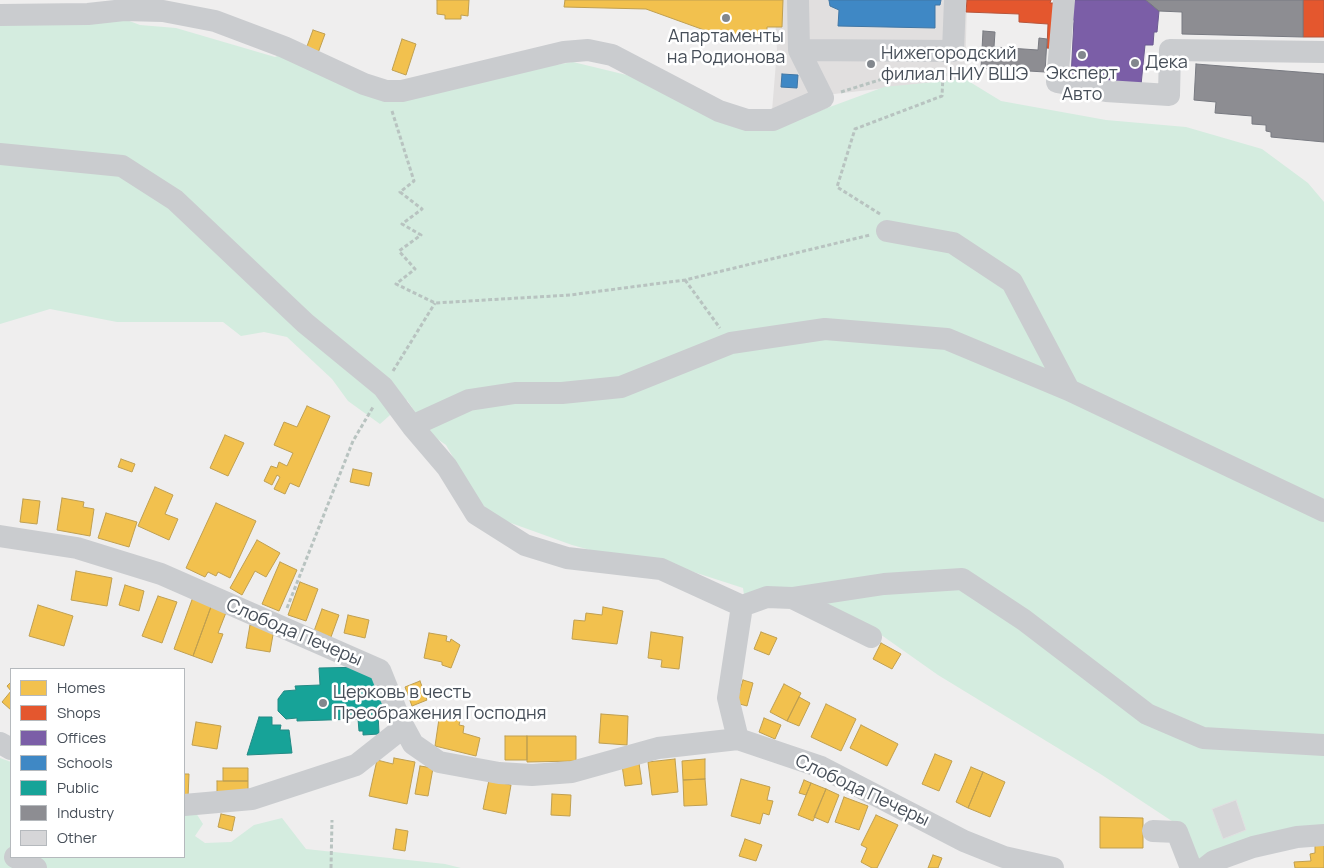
<!DOCTYPE html>
<html>
<head>
<meta charset="utf-8">
<style>
  body { margin:0 }
  #map { position:relative; width:1324px; height:868px; overflow:hidden; background:#efeeee; font-family:Manrope,sans-serif }
  canvas { display:block }
  .legend { position:absolute; left:10px; top:668px; width:175px; height:190px; box-sizing:border-box; background:#fff; border:1px solid #b5b9bd; margin:0; padding:6px 9px; list-style:none; font-size:15px; color:#474f59 }
  .legend li { display:flex; align-items:center; gap:10px; height:25px }
  .legend b { width:25px; border:1px solid #b5b9bd }
</style>
</head>
<body>
<div id="map">
<canvas width="1324" height="868"></canvas>
<ul class="legend">
<li><b style="height:14px;background:#f2c14e"></b>Homes</li>
<li><b style="height:14px;background:#e4572e"></b>Shops</li>
<li><b style="height:14px;background:#7b5ea7"></b>Offices</li>
<li><b style="height:14px;background:#3f88c5"></b>Schools</li>
<li><b style="height:14px;background:#17a398"></b>Public</li>
<li><b style="height:14px;background:#8d8d92"></b>Industry</li>
<li><b style="height:14px;background:#d6d6d8"></b>Other</li>
</ul>
</div>
<script>
const ctx = document.querySelector('canvas').getContext('2d');
ctx.lineJoin = 'round';
function paint(path, color) {
  ctx.fillStyle = color;
  ctx.fill(path, 'evenodd');
}
function toPath(rows) {
  const path = new Path2D();
  for (const r of rows) {
    path.moveTo(r[0], r[1]);
    for (let i = 2; i < r.length; i += 2) path.lineTo(r[i], r[i + 1]);
  }
  return path;
}
function stroke(path, color, width, dash) {
  ctx.strokeStyle = color;
  ctx.lineWidth = width;
  ctx.lineCap = dash ? 'butt' : 'round';
  ctx.setLineDash(dash || []);
  ctx.stroke(path);
}
function drawText(font, color, halo, rows, align = 'center') {
  ctx.font = font + ' Manrope,sans-serif';
  ctx.lineWidth = 5;
  ctx.setLineDash([]);
  ctx.textBaseline = 'middle';
  ctx.strokeStyle = halo;
  ctx.fillStyle = color;
  for (const [text, x, y, turn = 0] of rows) {
    ctx.save();
    ctx.translate(x, y);
    ctx.rotate((+turn || 0) * Math.PI / 180);
    ctx.textAlign = isNaN(turn) ? turn : align;
    if (halo) ctx.strokeText(text, 0, 0);
    ctx.fillText(text, 0, 0);
    ctx.restore();
  }
}
const education = toPath([
  [774,0,967,0,965,79,799,98,772,111,777,50]
]);
const green = toPath([
  [0,18,124,19,140,25,176,28,275,57,282,54,369,95,573,62,635,77,781,125,884,87,965,79,1001,101,1106,120,1186,127,1262,149,1308,183,1324,202,1324,827,1199,861,1181,827,1102,775,938,675,870,627,744,595,743,588,675,566,619,558,572,545,497,518,479,502,446,445,430,434,407,400,380,424,348,401,332,379,287,337,264,332,241,336,223,322,117,322,50,309,0,324],
  [0,758,11,762,11,857,184,857,184,813,196,813,203,824,195,836,205,843,231,842,254,825,282,818,306,849,445,864,461,868,0,868]
]);
const homes = toPath([
  [437,0,469,0,468,16,461,15,461,19,445,19,445,15,437,14,437,0],
  [565,0,783,0,782,27,767,27,767,36,718,35,646,9,564,7,565,0],
  [313,30,325,34,318,53,306,49,313,30],
  [402,39,416,44,406,75,392,70,402,39],
  [307,406,330,416,299,487,290,483,285,494,274,489,280,477,277,475,272,485,264,481,271,466,277,468,279,462,287,466,293,453,274,445,284,422,297,427,307,406],
  [225,435,244,443,228,476,210,468,225,435],
  [121,459,135,464,132,472,118,467,121,459],
  [353,469,372,473,369,486,350,482,353,469],
  [155,487,173,495,165,514,178,519,169,540,138,526,155,487],
  [62,498,84,502,83,507,94,509,90,536,57,530,62,498],
  [23,499,40,501,37,524,20,522,23,499],
  [216,503,256,521,230,578,218,572,216,576,208,572,205,577,186,568,216,503],
  [106,513,137,522,129,547,98,538,106,513],
  [257,540,280,553,266,577,255,571,242,595,230,588,257,540],
  [280,562,297,570,279,611,262,604,280,562],
  [76,571,112,578,107,606,71,600,76,571],
  [300,582,318,589,306,621,288,615,300,582],
  [125,585,144,591,139,611,119,605,125,585],
  [158,596,177,602,162,643,142,636,158,596],
  [193,597,212,604,193,656,174,649,193,597],
  [212,604,227,610,218,633,223,634,212,663,193,656,212,604],
  [38,605,73,616,64,646,29,636,38,605],
  [603,607,623,611,617,644,572,639,574,620,585,621,586,613,602,615,603,607],
  [322,609,339,615,331,637,314,631,322,609],
  [348,615,369,620,365,638,344,633,348,615],
  [250,625,274,629,270,652,246,648,250,625],
  [651,632,683,637,679,669,661,667,662,660,648,658,651,632],
  [761,632,777,638,769,655,754,649,761,632],
  [429,633,447,636,446,641,450,642,451,639,460,645,451,668,442,665,442,662,424,658,429,633],
  [881,643,901,654,892,669,873,659,881,643],
  [743,680,753,683,747,706,736,703,743,680],
  [420,681,427,700,412,706,405,687,420,681],
  [11,682,11,710,2,702,11,691,7,686,11,682],
  [784,684,801,693,787,721,770,712,784,684],
  [799,697,810,703,799,726,787,721,799,697],
  [826,704,856,719,841,751,811,737,826,704],
  [440,712,461,717,459,725,464,726,463,733,480,738,476,756,435,746,440,712],
  [601,714,628,716,627,745,599,743,601,714],
  [764,718,781,725,775,739,759,732,764,718],
  [196,722,221,726,217,749,192,745,196,722],
  [861,725,898,744,887,766,850,748,861,725],
  [505,736,527,736,527,760,505,760,505,736],
  [527,736,576,736,576,761,527,762,527,736],
  [935,754,952,761,939,791,922,784,935,754],
  [394,758,415,762,407,804,369,796,377,760,393,764,394,758],
  [675,759,678,792,652,795,648,762,675,759],
  [705,759,705,779,683,780,682,761,705,759],
  [639,763,642,784,625,786,622,765,639,763],
  [420,766,433,768,428,796,415,794,420,766],
  [971,767,983,772,968,808,956,802,971,767],
  [223,768,248,768,248,781,223,781,223,768],
  [983,772,1005,782,990,817,968,808,983,772],
  [184,774,189,774,188,798,184,797,184,774],
  [705,779,707,805,684,806,683,780,705,779],
  [741,779,770,787,767,800,773,801,769,815,763,813,760,824,731,816,741,779],
  [489,780,511,785,506,814,483,809,489,780],
  [804,780,811,783,806,795,799,793,804,780],
  [217,781,248,781,248,792,217,792,217,781],
  [811,783,826,789,813,821,798,815,811,783],
  [826,789,839,795,828,823,814,817,826,789],
  [552,794,571,795,570,816,551,815,552,794],
  [844,797,868,806,859,830,835,822,844,797],
  [221,814,235,817,232,831,218,827,221,814],
  [876,815,898,825,877,868,872,868,861,862,867,848,861,845,876,815],
  [1100,817,1143,818,1143,848,1100,848,1100,817],
  [396,829,408,831,405,851,393,849,396,829],
  [745,839,762,845,756,861,739,856,745,839],
  [1315,840,1324,840,1324,868,1295,868,1294,862,1311,861,1310,854,1315,853,1315,840],
  [933,855,942,858,938,868,928,868,933,855]
]);
const shops = toPath([
  [967,0,1051,0,1050,3,1057,3,1055,49,1047,48,1048,24,1019,22,1019,14,966,12,967,0],
  [1303,0,1324,0,1324,37,1303,37,1303,0]
]);
const offices = toPath([
  [1070,0,1146,0,1159,11,1157,32,1154,32,1153,45,1145,45,1141,85,1071,78,1074,20,1064,17,1070,0]
]);
const schools = toPath([
  [829,0,941,0,940,5,935,5,935,28,838,26,839,10,830,6,829,0],
  [782,74,798,75,797,88,781,87,782,74]
]);
const public = toPath([
  [367,667,376,672,376,694,382,694,383,711,378,712,379,734,363,735,363,731,359,731,358,719,297,721,297,718,286,719,278,711,278,699,284,691,296,690,295,686,320,685,319,668,367,667],
  [259,717,272,717,272,725,281,725,280,730,289,730,292,753,247,755,259,717]
]);
const industry = toPath([
  [1146,0,1303,0,1303,37,1182,34,1182,12,1159,11,1146,0],
  [983,31,995,32,994,47,1038,50,1039,38,1047,39,1045,72,981,68,983,31],
  [1196,64,1324,74,1324,142,1271,137,1271,132,1266,131,1266,125,1252,124,1252,116,1215,113,1216,102,1194,100,1196,64]
]);
const building = toPath([
  [1236,800,1246,830,1223,839,1212,809,1236,800]
]);
const path = toPath([
  [841,92,892,76,943,75,952,74,953,70],
  [392,111,414,181,400,192,422,209,402,224,421,235,399,251,415,269,396,284,435,303,570,295,685,280,870,235],
  [880,214,837,187,855,129,942,96,943,75],
  [685,280,720,328],
  [393,371,435,303],
  [287,608,353,441,373,407],
  [331,868,332,820]
]);
const minor = toPath([
  [798,0,799,50,953,51,955,0],
  [1064,0,1057,82,1106,91,1169,95,1170,50,1324,52],
  [0,15,88,14,124,10,163,11,215,21,284,47,364,84,386,91,402,91,564,52,588,50,612,55,719,111,747,120,773,120,823,98,799,50],
  [0,154,122,166,175,200,305,323,383,387,412,426,447,467,476,514,525,545,567,558,661,569,742,606,767,597,792,598,884,584,962,579,1024,620,1147,714,1203,738,1324,745],
  [887,231,953,243,1012,282,1069,390],
  [412,426,469,400,515,393,562,393,621,387,731,343,825,329,947,339,1069,390,1324,511],
  [0,536,77,548,161,574,380,670,400,720,413,744,439,762,499,773,532,775,572,772,658,748,738,739,821,767,964,841,1004,857,1053,868],
  [792,598,871,637],
  [738,739,728,698,742,606],
  [0,743,11,749],
  [184,805,252,799,356,765,404,727],
  [1153,831,1177,832,1191,868],
  [15,857,36,868],
  [1205,868,1214,861,1253,847,1297,837,1324,835]
]);
const markers = [
  [726,18,5,"#82878d"],
  [1082,55,5,"#82878d"],
  [1135,63,5,"#82878d"],
  [871,64,5,"#82878d"],
  [323,703,5,"#82878d"]
];
const poiNames = [
  ["Апартаменты",726,37,"center"],
  ["на Родионова",726,58,"center"],
  ["Нижегородский",881,54],
  ["филиал НИУ ВШЭ",881,75],
  ["Дека",1145,63],
  ["Эксперт",1082,74,"center"],
  ["Авто",1082,95,"center"],
  ["Церковь в честь",333,693],
  ["Преображения Господня",333,714]
];
const streetNames = [
  ["Слобода Печеры",294,633,23],
  ["Слобода Печеры",862,791,25]
];
paint(education, '#e1dfdf');
paint(green, '#d4ecdf');
paint(homes, '#f2c14e');
stroke(homes, '#bf9f51', 1);
paint(shops, '#e4572e');
stroke(shops, '#b5553b', 1);
paint(offices, '#7b5ea7');
stroke(offices, '#6b5a90', 1);
paint(schools, '#3f88c5');
stroke(schools, '#4177a5', 1);
paint(public, '#17a398');
stroke(public, '#258a85', 1);
paint(industry, '#8d8d92');
stroke(industry, '#787a81', 1);
paint(building, '#d6d6d8');
stroke(building, '#e0e0e1', 1);
stroke(path, '#b8c3c0', 3, [4, 2.5]);
stroke(minor, '#cacccf', 22);
for (const [x, y, r, color] of markers) {
  const dot = new Path2D();
  dot.arc(x, y, r, 0, 2 * Math.PI);
  ctx.fillStyle = color;
  ctx.fill(dot);
  stroke(dot, '#fff', 2);
}
drawText('18px', '#474f59', '#fff', poiNames, 'left');
drawText('18px', '#474f59', '#fff', streetNames);
</script>
</body>
</html>
